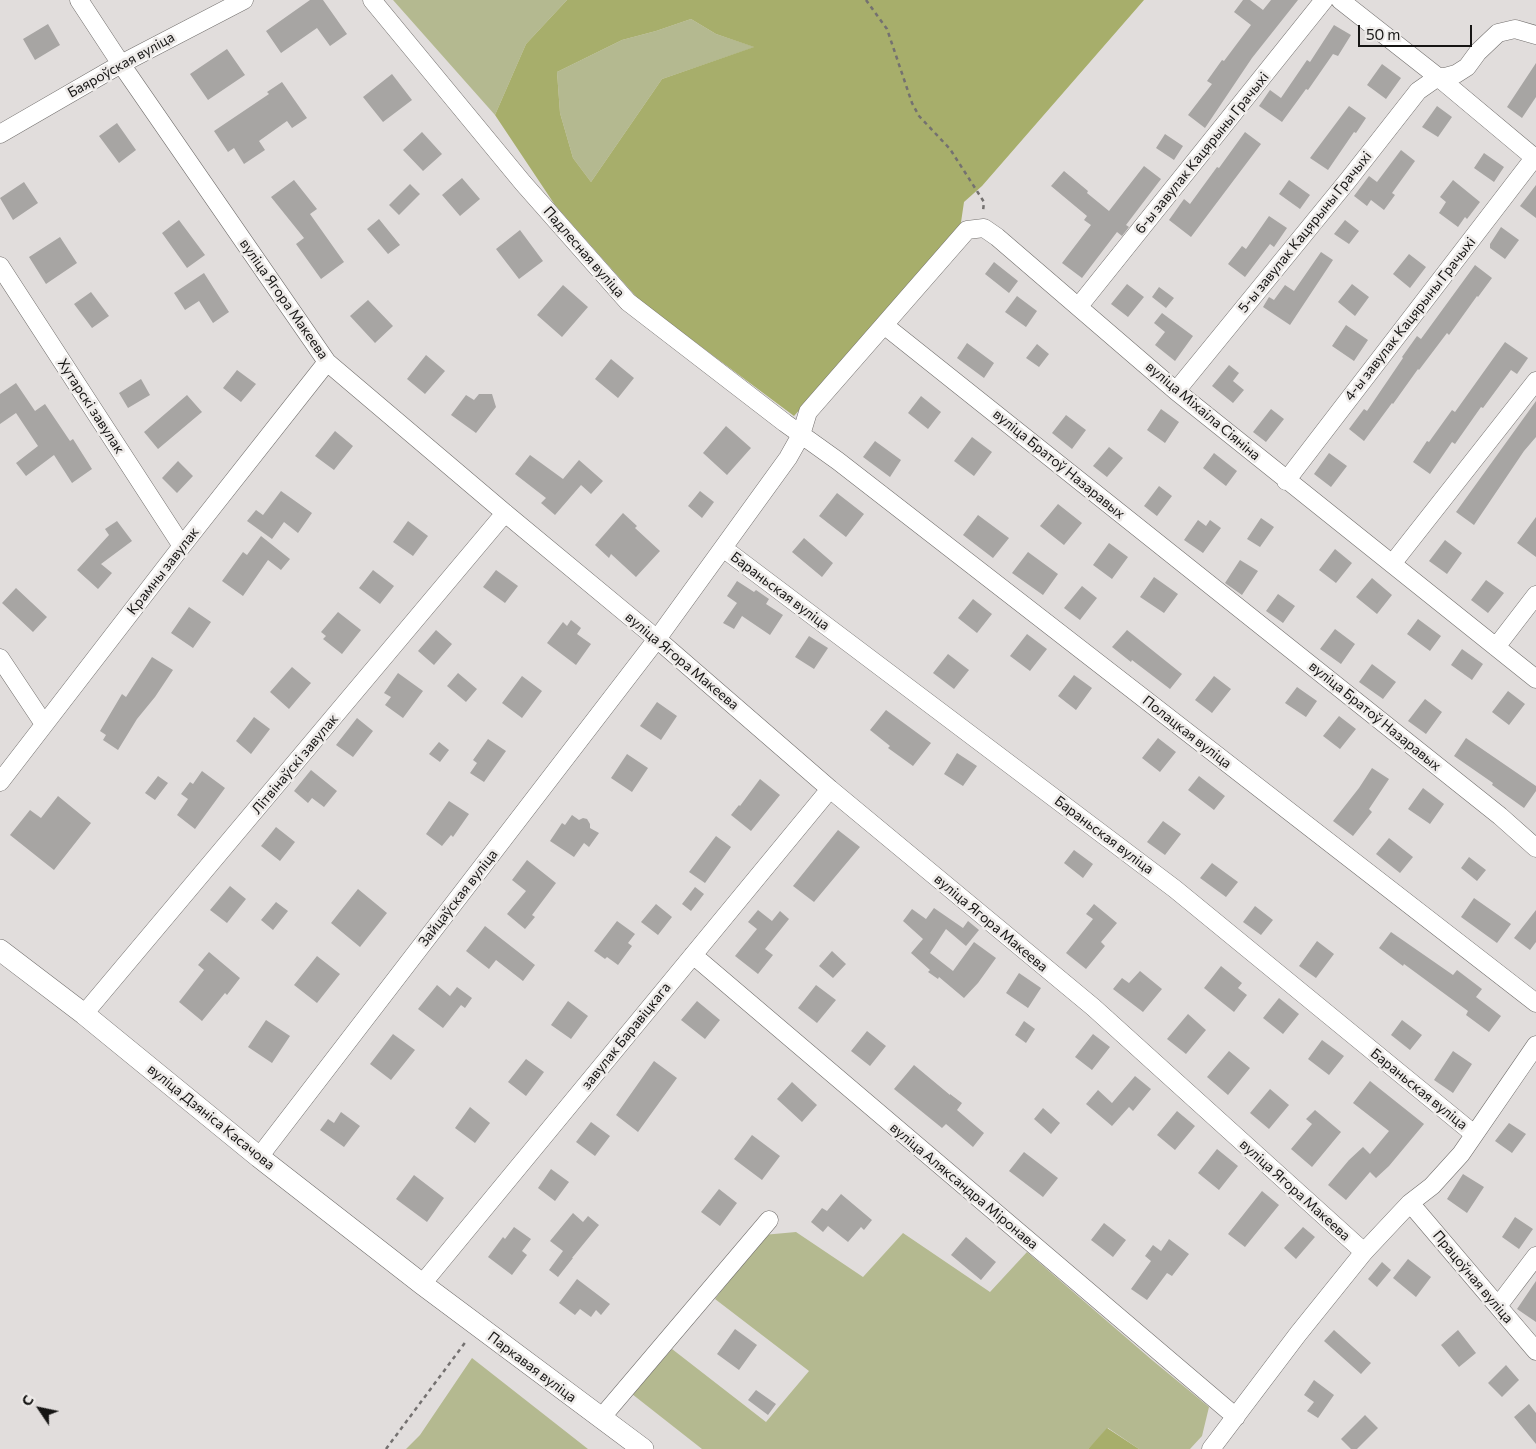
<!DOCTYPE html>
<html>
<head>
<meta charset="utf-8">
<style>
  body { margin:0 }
  #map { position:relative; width:1536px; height:1449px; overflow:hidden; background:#e1dddc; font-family:Commissioner,sans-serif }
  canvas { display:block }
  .north { position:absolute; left:15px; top:1384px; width:50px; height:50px; -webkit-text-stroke:4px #eeebe9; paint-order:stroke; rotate:304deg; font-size:14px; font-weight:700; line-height:20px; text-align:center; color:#161514 }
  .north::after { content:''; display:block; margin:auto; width:18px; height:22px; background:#161514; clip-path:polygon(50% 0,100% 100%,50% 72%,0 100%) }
  .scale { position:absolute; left:1358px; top:25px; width:114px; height:22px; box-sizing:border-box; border:2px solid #161514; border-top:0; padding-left:6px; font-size:15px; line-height:18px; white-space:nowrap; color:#161514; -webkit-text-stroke:4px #eeebe9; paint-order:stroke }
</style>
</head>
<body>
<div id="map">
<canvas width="1536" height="1449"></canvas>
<div class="north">С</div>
<div class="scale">50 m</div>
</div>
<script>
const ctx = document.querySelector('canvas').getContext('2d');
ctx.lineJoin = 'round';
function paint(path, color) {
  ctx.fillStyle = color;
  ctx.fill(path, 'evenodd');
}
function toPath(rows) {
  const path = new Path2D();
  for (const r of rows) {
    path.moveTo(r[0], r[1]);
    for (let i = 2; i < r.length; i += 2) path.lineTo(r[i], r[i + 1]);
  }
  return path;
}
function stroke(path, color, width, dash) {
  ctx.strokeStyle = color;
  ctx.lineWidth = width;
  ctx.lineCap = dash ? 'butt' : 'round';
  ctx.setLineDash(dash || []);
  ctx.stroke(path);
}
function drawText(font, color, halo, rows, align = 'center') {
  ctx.font = font + ' Commissioner,sans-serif';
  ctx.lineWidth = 5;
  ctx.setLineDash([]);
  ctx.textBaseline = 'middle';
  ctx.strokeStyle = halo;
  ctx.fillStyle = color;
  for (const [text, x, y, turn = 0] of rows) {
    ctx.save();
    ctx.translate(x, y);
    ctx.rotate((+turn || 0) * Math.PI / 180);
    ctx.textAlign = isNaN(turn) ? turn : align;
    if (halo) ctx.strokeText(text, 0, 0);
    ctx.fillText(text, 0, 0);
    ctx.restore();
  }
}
const green = toPath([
  [393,0,567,0,526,44,495,115],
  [691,19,716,34,755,47,662,79,591,182,573,158,560,113,557,72,622,40,656,31],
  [796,1232,863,1277,903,1233,990,1292,1027,1252,1152,1360,1209,1407,1202,1436,1190,1449,1139,1449,1108,1428,1088,1449,702,1449,632,1394,672,1349,766,1422,809,1371,715,1299,763,1235],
  [472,1358,588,1449,406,1449,420,1435]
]);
const forest = toPath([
  [567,0,1144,0,982,186,964,202,960,229,794,416,640,301,555,205,495,115,526,44],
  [691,19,716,34,754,47,662,79,591,182,573,158,560,113,557,72,622,40,656,31],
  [1107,1428,1139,1449,1088,1449]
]);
const building = toPath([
  [310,0,323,0,347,34,330,46,317,28,281,53,266,31],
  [1243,0,1250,0,1263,10,1271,0,1298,0,1252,58,1205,128,1188,115,1212,84,1207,81,1222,60,1224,61,1251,25,1234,12],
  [48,24,60,45,35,60,23,39],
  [1334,25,1351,35,1338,56,1333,54,1308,90,1306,89,1282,122,1259,106,1270,90,1281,98,1307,60,1310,62],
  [227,49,245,75,208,100,190,74],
  [1536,63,1536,97,1522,118,1507,107],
  [1382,64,1401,78,1386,99,1367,85],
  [392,74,412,100,383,122,363,97],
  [282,82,307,118,292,128,287,121,259,141,265,150,244,164,234,148,228,152,214,131,269,94,267,92],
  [1349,106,1366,118,1356,133,1354,132,1328,170,1310,158],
  [1437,106,1452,117,1438,137,1422,127],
  [117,123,136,150,119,163,99,136],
  [422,132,442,154,423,171,403,150],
  [1245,132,1261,144,1191,237,1169,220,1184,199,1190,204,1217,167,1219,168],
  [1165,134,1183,146,1174,160,1156,148],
  [1401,150,1415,161,1392,193,1395,195,1384,210,1371,200,1367,206,1354,196,1369,176,1377,182],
  [1484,153,1504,167,1494,182,1474,168],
  [1144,166,1161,179,1126,225,1129,227,1122,236,1117,232,1082,278,1062,263,1091,225,1084,220,1087,216,1051,186,1064,171,1088,191,1087,193,1109,211],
  [462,178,480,199,460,216,442,195],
  [294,180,317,209,310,214,344,262,321,279,296,244,304,238,271,197],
  [1289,180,1310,195,1300,209,1279,194],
  [1453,180,1480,202,1467,219,1465,217,1458,227,1439,213,1446,202,1440,197],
  [24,182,38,203,13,220,0,198],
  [410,184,420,194,399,215,389,205],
  [1536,185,1536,218,1520,206],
  [1269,216,1287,228,1274,247,1270,244,1245,277,1228,264,1242,246,1246,249],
  [379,219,400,245,388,254,367,229],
  [179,220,205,255,187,268,162,233],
  [1345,220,1359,231,1349,244,1334,234],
  [1501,227,1519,240,1505,259,1490,248,1490,244],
  [520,230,543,261,519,279,496,249],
  [60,237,77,263,46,284,29,257],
  [1321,252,1333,260,1290,325,1263,307,1269,297,1274,300,1285,285,1294,291],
  [1409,254,1426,267,1410,288,1393,274],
  [994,262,1018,281,1009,293,985,274],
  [1475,265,1492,278,1478,297,1477,296,1449,335,1447,333,1419,370,1418,369,1393,404,1392,403,1364,441,1349,429,1364,409,1367,411,1403,358,1402,357,1417,336,1421,339],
  [204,273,229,312,213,323,199,301,185,310,174,293],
  [1127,284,1144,297,1128,317,1111,304],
  [1352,284,1369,297,1355,316,1338,302],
  [563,285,588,307,562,337,537,315],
  [1159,287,1174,298,1166,308,1152,297],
  [91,292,109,316,92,328,74,304],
  [1017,296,1037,311,1026,327,1005,312],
  [368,300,393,326,375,343,350,316],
  [1162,313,1193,336,1175,361,1155,345,1165,332,1154,323],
  [1346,325,1368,340,1354,361,1332,346],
  [1505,342,1528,358,1517,374,1511,370,1483,408,1481,407,1455,444,1452,442,1430,474,1413,462,1427,441,1429,442,1452,410,1455,412],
  [967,343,994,363,984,378,957,358],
  [1037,344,1049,354,1039,367,1026,358],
  [426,355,445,371,425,394,407,379],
  [611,359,634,378,618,398,595,379],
  [1229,365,1239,373,1233,381,1244,390,1233,403,1212,386],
  [237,370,256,384,241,402,223,388],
  [141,379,150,395,128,408,119,393],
  [16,383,35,411,45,404,70,441,73,439,92,469,72,483,54,455,26,476,16,463,38,446,16,413,0,424,0,394],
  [479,394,492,394,496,407,476,433,451,415,466,395,474,400],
  [187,395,202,412,158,449,144,432],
  [921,396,941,412,928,429,908,413],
  [1536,401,1536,437,1524,451,1474,525,1456,512],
  [1161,409,1179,422,1165,443,1147,430],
  [1271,409,1284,419,1266,442,1253,432],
  [1066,415,1086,430,1072,449,1052,433],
  [726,426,751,448,727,475,703,453],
  [335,431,353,446,334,470,315,456],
  [972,437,992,452,974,476,954,461],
  [875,441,901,460,890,477,863,457],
  [1109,447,1123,458,1107,477,1093,466],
  [1214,453,1237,471,1226,486,1203,468],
  [1329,453,1347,466,1331,487,1314,474],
  [530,455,563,479,579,460,603,481,591,494,581,485,555,515,541,503,546,498,515,474],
  [178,461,193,476,177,493,162,478],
  [1159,486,1172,496,1157,516,1144,506],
  [281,491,312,513,298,533,284,522,272,539,247,521,256,510,263,515],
  [700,491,714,502,702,518,688,506],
  [837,493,864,514,846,537,819,516],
  [1058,504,1082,523,1064,545,1040,526],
  [623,513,637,526,635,528,660,551,636,577,611,554,609,558,595,545],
  [978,515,1009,538,993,558,963,535],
  [1536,517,1536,557,1517,543],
  [1261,518,1274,527,1260,547,1247,539],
  [1198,520,1206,526,1210,520,1221,528,1203,553,1184,540],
  [117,521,132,541,101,564,112,573,98,589,77,570,109,535,105,529],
  [408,521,428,536,413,556,393,542],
  [261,536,290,559,281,570,268,560,243,596,222,581,243,552,247,555],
  [804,538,833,563,822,577,792,552],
  [1445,540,1462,553,1447,574,1429,561],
  [1109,543,1128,557,1112,579,1093,565],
  [1335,549,1352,563,1336,583,1319,570],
  [1028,552,1058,574,1043,595,1012,573],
  [1240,560,1258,571,1242,595,1225,583],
  [373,570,394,586,380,604,359,588],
  [496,570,518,586,505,603,483,587],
  [1154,577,1178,594,1164,613,1140,597],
  [1372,578,1392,595,1377,614,1356,597],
  [1486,580,1504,593,1488,613,1471,600],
  [737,581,754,592,756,590,769,599,766,604,783,615,770,635,742,616,734,629,723,623,737,603,727,596],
  [1082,586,1097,598,1080,620,1064,608],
  [16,588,47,617,33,632,2,603],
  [1278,594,1295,606,1283,623,1266,611],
  [973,599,992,614,977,633,958,618],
  [189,607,211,622,193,648,171,633],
  [338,612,361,630,342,654,323,639,326,636,321,632],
  [1418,619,1441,636,1430,651,1407,634],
  [571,620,581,628,577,634,591,644,576,665,547,643,563,622,567,626],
  [1335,629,1355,644,1341,664,1320,649],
  [436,630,452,644,434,665,418,651],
  [1127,630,1182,674,1170,689,1132,660,1131,662,1112,647],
  [1027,634,1047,649,1030,671,1010,656],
  [809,636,828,648,814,669,795,657],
  [1462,649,1483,664,1472,680,1451,665],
  [948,654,969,670,954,689,933,673],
  [152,657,173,670,155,697,137,719,118,750,103,740,106,735,100,731,122,694,126,697],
  [1372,664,1396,682,1383,699,1359,682],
  [292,667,311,683,289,709,270,692],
  [398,673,423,691,403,718,385,705,391,697,384,693],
  [458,673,477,689,466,702,447,686],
  [1074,675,1092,688,1076,710,1058,696],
  [522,676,542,691,522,718,502,703],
  [1214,676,1231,689,1212,713,1195,700],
  [1297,687,1317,701,1306,717,1285,703],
  [1508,691,1525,704,1509,725,1492,712],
  [1425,699,1442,712,1426,734,1408,721],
  [657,702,677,716,661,740,640,726],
  [886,710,931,743,913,766,888,748,890,746,870,730],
  [1339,716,1356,729,1340,749,1323,736],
  [254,717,270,729,251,754,236,741],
  [357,718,373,731,353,757,336,745],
  [1158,738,1176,752,1160,772,1142,758],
  [1466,738,1536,786,1536,791,1524,808,1492,785,1493,783,1454,756],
  [488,739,506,751,484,782,470,773,477,763,473,760],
  [439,742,449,750,440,762,429,754],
  [957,753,977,766,963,786,944,774],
  [627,754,648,768,632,792,611,778],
  [1372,768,1389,779,1369,809,1372,812,1353,836,1333,821,1359,788],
  [311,770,337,791,324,807,312,798,308,803,294,791],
  [202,771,225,788,195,829,177,815,188,799,181,794,190,782,193,784],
  [158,776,168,783,155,800,145,793],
  [1199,776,1225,796,1214,810,1188,790],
  [760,779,780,795,751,831,731,815,739,805,740,806],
  [1423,788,1444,804,1430,824,1408,809],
  [58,796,91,823,54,870,10,835,30,810,41,818],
  [449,801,469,814,453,837,451,835,442,846,426,834],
  [572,815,579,820,583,818,587,819,590,824,590,828,599,833,589,847,584,843,574,857,550,841,562,823,565,825],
  [1163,821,1181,834,1165,855,1147,842],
  [276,827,295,842,280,861,261,846],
  [838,830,860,847,814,902,793,886],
  [716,836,731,847,705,883,689,872],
  [1389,838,1413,857,1400,873,1376,854],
  [1074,850,1093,864,1083,878,1064,863],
  [1469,857,1486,870,1477,881,1461,868],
  [527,860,556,883,532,915,535,917,525,929,507,914,526,891,512,880],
  [1212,863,1238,882,1226,897,1200,878],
  [230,886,246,899,227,923,210,910],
  [695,887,704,894,691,911,682,904],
  [358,889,387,913,360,947,331,923],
  [1474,898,1511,924,1497,943,1461,917],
  [276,902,288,911,273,930,261,920],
  [656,904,672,917,658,935,641,922],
  [1094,904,1117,923,1101,942,1105,946,1086,969,1066,953,1093,919,1086,914],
  [1255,906,1273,920,1261,935,1243,922],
  [934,908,963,928,968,921,979,930,966,946,946,929,930,953,953,971,974,942,996,958,978,983,964,998,939,977,938,979,928,972,930,970,911,953,923,939,903,921,912,909,926,919],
  [758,910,772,921,780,911,789,919,765,949,773,955,758,974,735,956,757,929,748,922],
  [1536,910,1536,942,1530,950,1514,938],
  [617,921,635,934,628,943,632,946,618,965,607,957,605,959,594,951],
  [485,926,535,965,523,981,496,960,489,969,466,951],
  [1391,932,1453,975,1457,970,1482,989,1476,997,1501,1016,1489,1032,1466,1015,1468,1011,1404,964,1403,966,1379,948],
  [1317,941,1334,954,1316,978,1299,966],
  [832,951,846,964,833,978,819,966],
  [209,952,240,978,227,995,225,993,202,1021,179,1002,204,970,198,965],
  [317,956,340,974,317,1003,294,985],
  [1221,966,1242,983,1238,988,1247,995,1234,1012,1204,988],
  [1140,971,1162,989,1143,1012,1113,989,1122,978,1129,983],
  [1019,973,1041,988,1028,1008,1006,993],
  [437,985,450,996,457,987,472,998,465,1008,461,1005,443,1028,418,1009],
  [816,985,836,1000,817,1023,798,1008],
  [1279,998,1299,1014,1283,1034,1263,1018],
  [568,1001,588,1016,571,1039,551,1025],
  [697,1001,720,1020,705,1039,681,1020],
  [1188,1014,1206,1030,1186,1054,1167,1039],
  [266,1020,290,1036,272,1063,248,1047],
  [1402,1020,1422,1035,1410,1050,1391,1035],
  [1024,1021,1035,1029,1026,1043,1015,1035],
  [867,1031,886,1046,870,1066,851,1051],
  [393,1034,415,1050,391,1080,370,1064],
  [1093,1034,1110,1047,1092,1070,1075,1057],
  [1322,1040,1344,1056,1329,1075,1308,1059],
  [1229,1051,1250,1068,1228,1095,1207,1077],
  [1453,1051,1472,1064,1453,1093,1434,1080],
  [526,1059,544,1072,526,1096,508,1082],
  [654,1061,677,1078,638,1132,616,1115],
  [914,1065,950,1095,950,1094,962,1103,957,1110,984,1133,973,1147,946,1124,942,1128,894,1089],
  [1135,1076,1151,1089,1133,1111,1129,1107,1112,1126,1086,1104,1098,1090,1112,1103],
  [1370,1081,1424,1124,1389,1166,1376,1178,1370,1172,1346,1200,1328,1185,1349,1160,1363,1147,1370,1154,1389,1131,1353,1103],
  [792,1082,817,1105,802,1122,777,1099],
  [1270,1089,1289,1105,1269,1129,1250,1113],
  [470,1107,490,1123,475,1143,455,1128],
  [1043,1108,1060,1123,1051,1134,1034,1119],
  [1315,1110,1341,1132,1312,1167,1291,1149,1312,1124,1306,1119],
  [1177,1111,1195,1126,1175,1150,1157,1135],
  [341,1112,360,1126,344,1147,320,1130,328,1119,334,1123],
  [591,1122,610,1136,595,1156,576,1142],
  [1509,1123,1526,1134,1512,1153,1495,1141],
  [752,1135,780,1156,762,1180,734,1159],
  [1217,1149,1238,1166,1219,1190,1198,1173],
  [1024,1152,1058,1178,1043,1197,1009,1171],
  [551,1169,569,1182,555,1201,538,1188],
  [1463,1174,1484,1187,1467,1213,1447,1199],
  [414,1175,444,1198,427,1222,396,1199],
  [719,1189,737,1203,720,1226,701,1212],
  [1262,1191,1279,1205,1245,1247,1228,1234],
  [841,1194,872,1220,864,1230,861,1227,848,1242,828,1226,823,1232,811,1222,822,1208,827,1211],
  [573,1213,583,1222,588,1216,599,1225,572,1258,573,1258,558,1277,549,1270,563,1251,550,1241],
  [1515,1217,1533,1229,1519,1249,1502,1237],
  [1104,1223,1126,1240,1113,1257,1091,1240],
  [514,1227,531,1239,522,1251,527,1255,512,1275,488,1257,503,1237,505,1239],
  [1303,1227,1315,1237,1296,1259,1284,1248],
  [966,1237,996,1262,981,1280,951,1255],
  [1169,1239,1189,1254,1172,1276,1167,1273,1147,1300,1131,1289,1151,1261,1145,1256,1153,1245,1161,1251],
  [1408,1259,1431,1277,1416,1297,1393,1278],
  [1382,1262,1391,1270,1377,1287,1368,1279],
  [577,1279,610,1304,601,1315,596,1310,591,1317,580,1309,575,1315,559,1303],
  [1536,1281,1536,1322,1517,1309],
  [735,1329,757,1345,739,1370,717,1354],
  [1334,1330,1371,1363,1361,1374,1324,1341],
  [1458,1330,1476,1353,1459,1367,1441,1345],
  [1506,1365,1519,1380,1502,1397,1488,1383],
  [1314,1380,1334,1395,1318,1418,1307,1411,1314,1402,1304,1395],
  [756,1390,776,1404,768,1415,748,1400],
  [1529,1404,1536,1413,1536,1444,1514,1417],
  [1365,1415,1378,1428,1357,1449,1351,1449,1341,1439]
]);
const path = toPath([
  [866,0,887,29,912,103,919,116,950,149,984,202,983,211],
  [386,1449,467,1340]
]);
const minor = toPath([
  [79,0,121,64,327,362,505,513,657,639,830,789,1093,1007,1364,1252],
  [372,0,523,183,628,302,785,423,838,461,1536,1003],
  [1340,0,1438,77,1536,159],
  [0,134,121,64,244,0],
  [0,266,182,546],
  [1079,306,1324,0],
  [884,325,1500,816,1536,848],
  [1176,391,1349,179,1418,91,1438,77,1445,77,1456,74,1467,67,1478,52,1498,33,1515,29,1536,35],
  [1286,481,1534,158],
  [723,548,1175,889,1474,1134],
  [1392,564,1536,381],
  [1496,647,1536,595],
  [0,658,44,724],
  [0,782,182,546,327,362],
  [693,955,1236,1417],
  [84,1014,505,513],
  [259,1157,657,639,788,458,801,435,808,412,967,230,984,228,997,237,1176,391,1536,679],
  [1410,1203,1536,1351],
  [422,1284,830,789],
  [1498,1306,1536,1256],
  [601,1418,769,1220],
  [1211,1449,1298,1334,1364,1252,1410,1203,1432,1186,1461,1154,1536,1045]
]);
const tertiary = toPath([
  [0,950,84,1014,259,1157,422,1284,643,1449]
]);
const streetNames = [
  ["Баяроўская вуліца",121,65,-29],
  ["6-ы завулак Кацярыны Грачыхі",1202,153,-51],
  ["5-ы завулак Кацярыны Грачыхі",1305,232,-51],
  ["Падлесная вуліца",584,252,49],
  ["вуліца Ягора Макеева",284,299,55],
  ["4-ы завулак Кацярыны Грачыхі",1410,319,-52],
  ["Хутарскі завулак",91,406,57],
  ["вуліца Міхаіла Сіяніна",1203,411,40],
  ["вуліца Братоў Назаравых",1059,464,39],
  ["Крамны завулак",163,571,-52],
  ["Бараньская вуліца",780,591,37],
  ["вуліца Ягора Макеева",682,661,40],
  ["вуліца Братоў Назаравых",1375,716,39],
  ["Полацкая вуліца",1187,732,38],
  ["Літвінаўскі завулак",295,764,-50],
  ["Бараньская вуліца",1104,835,37],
  ["Зайцаўская вуліца",458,898,-52],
  ["вуліца Ягора Макеева",991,923,40],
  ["завулак Баравіцкага",626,1036,-51],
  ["Бараньская вуліца",1419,1089,39],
  ["вуліца Дзяніса Касачова",211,1117,39],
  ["вуліца Аляксандра Міронава",964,1186,40],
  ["вуліца Ягора Макеева",1295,1190,42],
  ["Працоўная вуліца",1473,1277,50],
  ["Паркавая вуліца",532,1367,37]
];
paint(green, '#b4b990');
paint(forest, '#a7ae6b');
paint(building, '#a7a5a3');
stroke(minor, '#726f6d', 19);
stroke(tertiary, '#726f6d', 22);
stroke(path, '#747170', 2.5, [4, 4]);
stroke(minor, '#fff', 18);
stroke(tertiary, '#fff', 21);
drawText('14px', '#161514', '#eeebe9', streetNames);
</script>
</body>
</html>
